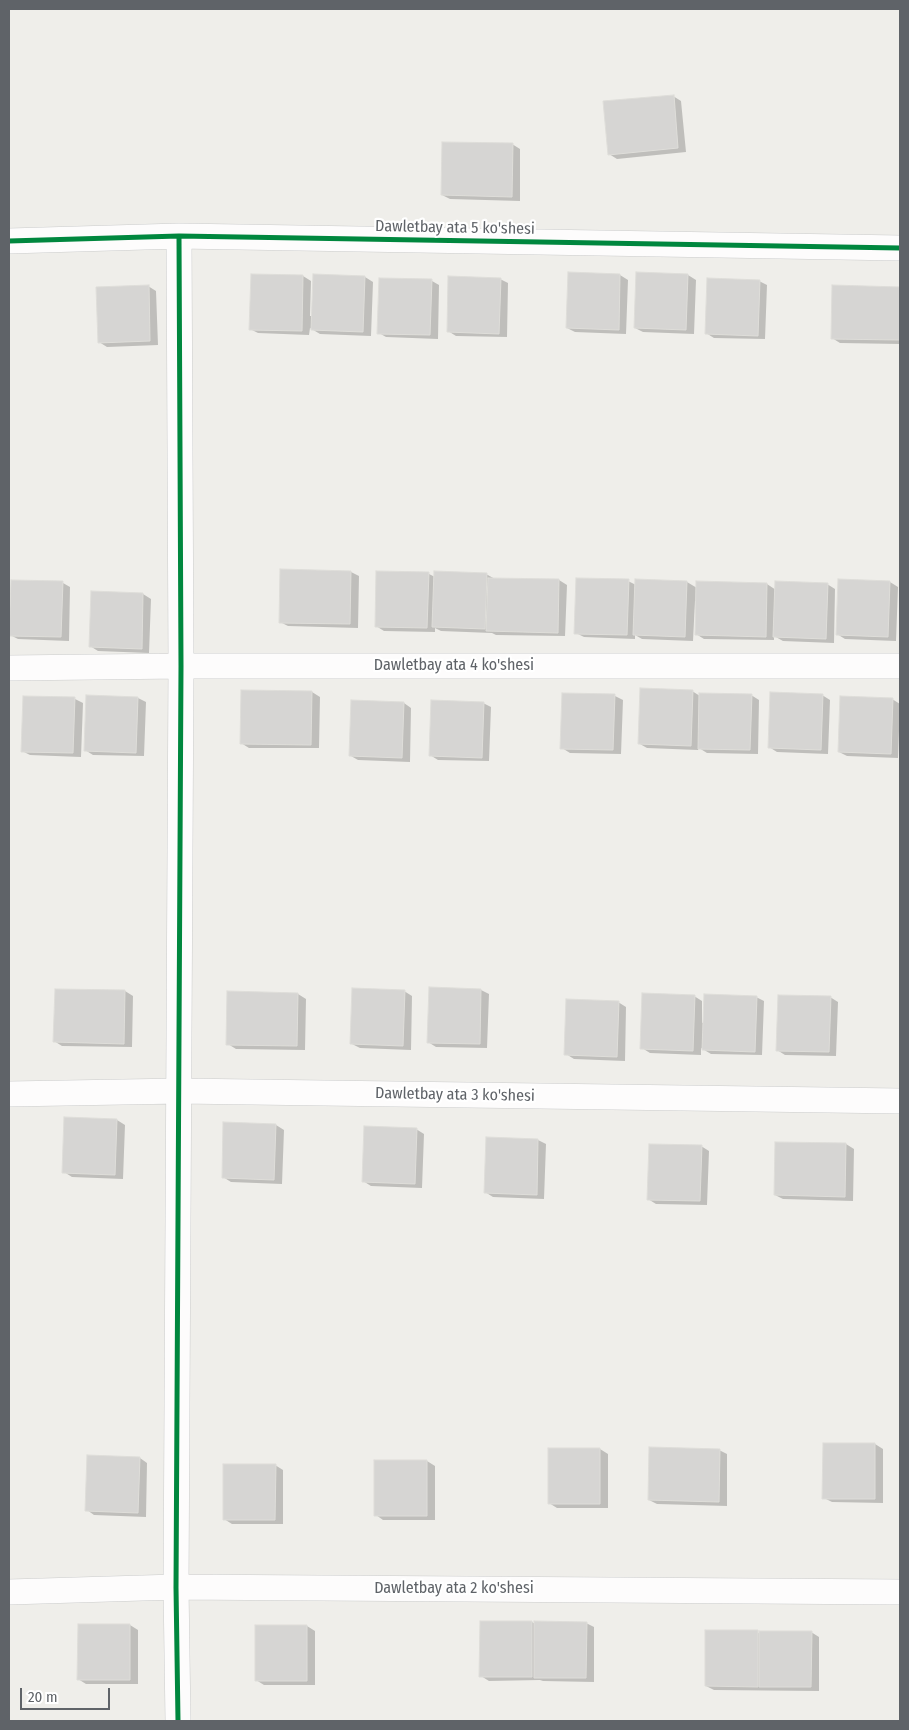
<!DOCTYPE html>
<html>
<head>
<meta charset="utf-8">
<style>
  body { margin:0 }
  #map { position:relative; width:909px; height:1730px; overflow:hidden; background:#efeeea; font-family:"Fira Sans Condensed",sans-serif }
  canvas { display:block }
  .frame { position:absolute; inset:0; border:10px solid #5f6368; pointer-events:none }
  .scale { position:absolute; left:20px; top:1688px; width:90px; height:22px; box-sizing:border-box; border:2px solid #5f6368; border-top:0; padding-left:6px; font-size:15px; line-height:18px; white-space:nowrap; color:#5f6368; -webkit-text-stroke:4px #fff; paint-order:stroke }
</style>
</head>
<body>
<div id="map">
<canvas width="909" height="1730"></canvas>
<div class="frame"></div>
<div class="scale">20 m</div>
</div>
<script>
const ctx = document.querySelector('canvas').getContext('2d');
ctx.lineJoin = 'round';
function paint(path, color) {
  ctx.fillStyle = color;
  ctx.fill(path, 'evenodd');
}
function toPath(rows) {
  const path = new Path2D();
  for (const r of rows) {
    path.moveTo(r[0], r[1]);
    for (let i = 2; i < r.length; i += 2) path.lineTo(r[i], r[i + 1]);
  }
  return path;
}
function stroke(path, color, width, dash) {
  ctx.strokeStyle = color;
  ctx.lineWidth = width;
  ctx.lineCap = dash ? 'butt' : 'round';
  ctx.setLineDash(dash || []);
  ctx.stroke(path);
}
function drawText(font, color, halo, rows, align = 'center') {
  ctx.font = font + ' "Fira Sans Condensed",sans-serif';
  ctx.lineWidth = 4.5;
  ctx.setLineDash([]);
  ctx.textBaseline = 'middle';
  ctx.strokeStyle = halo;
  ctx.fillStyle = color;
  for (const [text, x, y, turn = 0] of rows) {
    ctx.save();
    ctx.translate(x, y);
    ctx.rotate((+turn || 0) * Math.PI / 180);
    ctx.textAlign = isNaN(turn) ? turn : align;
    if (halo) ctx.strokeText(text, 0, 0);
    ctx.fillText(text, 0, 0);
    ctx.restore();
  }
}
const shadow = toPath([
  [673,96,681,101,686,152,617,159,609,154],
  [512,144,520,149,520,201,450,199,442,195],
  [620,275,628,280,626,334,575,332,567,328],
  [688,275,696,280,694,334,643,332,635,328],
  [303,276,311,281,310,316,312,316,365,277,373,282,371,336,320,334,310,328,309,335,258,333,250,329],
  [500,279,508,283,507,337,456,336,448,331],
  [432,281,439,285,438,339,386,337,379,333],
  [759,281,767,285,765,339,714,338,706,333],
  [148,286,156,291,158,345,107,347,99,342],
  [833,287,900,288,900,344,840,343,832,338],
  [351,572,359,576,358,628,288,626,280,622],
  [429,574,435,577,486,574,495,579,559,580,567,585,565,636,496,635,492,633,441,631,435,628,435,632,384,631,376,626],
  [636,580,687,582,697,588,767,584,776,590,827,584,835,589,834,643,783,641,774,636,774,640,704,639,696,634,697,601,695,601,693,641,642,639,635,635,635,639,584,637,576,633,628,581,636,585],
  [839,580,890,582,898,587,896,641,845,639,837,634],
  [63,583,70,587,69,641,18,639,10,635],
  [143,594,151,599,149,653,98,651,90,646],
  [242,691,312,692,320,697,319,748,249,748,241,743],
  [692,691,700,696,751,695,759,700,758,754,707,753,699,748,698,750,647,748,640,744],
  [822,695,830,700,828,754,777,752,769,747],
  [615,696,623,700,621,754,570,753,562,748],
  [138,698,146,702,144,756,93,755,85,750],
  [75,699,83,703,81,757,30,755,22,751],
  [892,699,900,704,898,758,847,756,839,752],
  [404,703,411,708,410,762,358,760,351,756],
  [483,703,491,707,489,761,438,760,430,755],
  [430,988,481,990,489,994,487,1048,436,1047,428,1042],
  [56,990,125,991,133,996,132,1047,62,1046,54,1041],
  [404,991,412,996,411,1050,360,1048,352,1044],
  [228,993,298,994,306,999,305,1050,236,1049,228,1044],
  [694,996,702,1001,702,1023,756,997,764,1001,762,1055,711,1054,701,1048,701,1055,650,1053,642,1048],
  [830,997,838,1002,836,1056,785,1055,777,1050],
  [618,1002,626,1007,625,1061,574,1059,566,1054],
  [117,1120,125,1125,123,1179,72,1177,64,1172],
  [276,1125,284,1130,282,1184,231,1182,223,1177],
  [416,1129,424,1134,422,1188,371,1186,363,1181],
  [487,1138,538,1140,546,1144,544,1199,493,1197,485,1192],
  [846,1144,854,1149,853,1201,783,1199,775,1195],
  [701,1146,709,1151,707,1205,656,1204,648,1199],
  [875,1444,883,1449,883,1503,832,1502,824,1498],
  [549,1449,600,1449,608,1454,608,1508,557,1508,549,1503],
  [719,1450,727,1454,727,1506,657,1504,649,1500],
  [140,1458,147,1463,146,1517,94,1515,87,1510],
  [427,1461,435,1466,435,1520,383,1520,376,1515],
  [275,1465,283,1470,283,1524,232,1524,224,1519],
  [532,1622,535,1624,586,1623,594,1627,594,1682,543,1681,540,1680,489,1681,481,1676],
  [130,1625,138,1630,138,1684,86,1684,78,1679],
  [256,1626,307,1626,315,1631,315,1685,264,1685,256,1680],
  [757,1632,760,1634,811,1632,819,1637,819,1691,714,1690,706,1686]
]);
const building = toPath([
  [674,95,678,148,608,155,603,101,674,95],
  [442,142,513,143,512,197,441,195,442,142],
  [568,272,620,274,619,330,566,328,568,272],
  [636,272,688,274,686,330,634,328,636,272],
  [251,274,303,275,302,331,249,330,251,274],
  [313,274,365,276,363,332,311,330,313,274],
  [448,276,501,278,499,334,447,332,448,276],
  [379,278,432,279,430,335,377,334,379,278],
  [707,278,760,280,758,336,705,334,707,278],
  [149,285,150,341,98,343,96,287,149,285],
  [832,285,900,287,900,340,831,339,832,285],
  [280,569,351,571,350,624,279,623,280,569],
  [376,571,429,572,427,628,375,627,376,571],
  [434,571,487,573,485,629,432,627,434,571],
  [488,578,559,579,558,633,486,631,488,578],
  [576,578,629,579,627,635,574,634,576,578],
  [635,579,687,581,685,637,633,635,635,579],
  [838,579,890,581,888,637,836,635,838,579],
  [11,580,63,581,61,637,9,636,11,580],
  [696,581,767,583,766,637,695,635,696,581],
  [775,581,828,583,826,639,773,637,775,581],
  [91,591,143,593,142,649,89,647,91,591],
  [640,688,693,690,691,746,638,744,640,688],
  [241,690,312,691,311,745,240,744,241,690],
  [770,692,823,694,821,750,768,748,770,692],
  [562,693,615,694,613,750,560,749,562,693],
  [699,693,752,694,750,750,698,749,699,693],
  [86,695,138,697,136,753,84,751,86,695],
  [23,696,75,697,73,753,21,752,23,696],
  [840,696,893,698,891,754,838,752,840,696],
  [351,700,404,702,402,758,349,756,351,700],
  [431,700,484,702,482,758,429,756,431,700],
  [429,987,481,989,480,1044,427,1043,429,987],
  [352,988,405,990,403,1046,350,1044,352,988],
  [55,989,125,990,124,1044,53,1042,55,989],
  [227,991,298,993,297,1046,226,1045,227,991],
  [642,993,695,995,693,1051,640,1049,642,993],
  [704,994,757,996,755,1052,702,1050,704,994],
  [778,995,831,996,829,1052,776,1051,778,995],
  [566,999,619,1001,617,1057,564,1055,566,999],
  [64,1117,117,1119,115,1175,62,1173,64,1117],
  [223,1122,276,1124,274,1180,222,1178,223,1122],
  [364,1126,417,1128,415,1184,362,1182,364,1126],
  [486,1137,538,1139,537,1195,484,1193,486,1137],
  [775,1142,846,1143,845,1197,774,1195,775,1142],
  [649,1144,702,1145,700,1201,647,1200,649,1144],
  [823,1443,875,1443,875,1499,822,1499,823,1443],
  [649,1447,720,1449,719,1502,648,1500,649,1447],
  [548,1448,600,1448,600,1504,548,1504,548,1448],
  [87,1455,140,1457,138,1513,85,1511,87,1455],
  [374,1460,427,1460,427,1516,374,1516,374,1460],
  [223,1464,276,1464,275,1520,223,1520,223,1464],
  [480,1621,532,1621,532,1677,479,1677,480,1621],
  [534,1621,587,1622,586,1678,534,1678,534,1621],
  [78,1624,130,1624,130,1680,77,1680,78,1624],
  [255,1625,307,1625,307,1681,255,1681,255,1625],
  [705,1630,758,1630,758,1687,705,1686,705,1630],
  [759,1631,812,1631,811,1687,759,1687,759,1631]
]);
const street = toPath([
  [9,241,179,236,900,248],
  [9,668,181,666,900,666],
  [9,1094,180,1091,900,1101],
  [9,1592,176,1587,900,1592],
  [178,1721,176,1587,181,666,179,236]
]);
const cycleway = toPath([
  [9,241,179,236,900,248],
  [178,1721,176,1587,181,666,179,236]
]);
const streetNames = [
  ["Dawletbay ata 5 ko'shesi",455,228,1],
  ["Dawletbay ata 4 ko'shesi",454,666],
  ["Dawletbay ata 3 ko'shesi",455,1095,1],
  ["Dawletbay ata 2 ko'shesi",454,1589]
];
paint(shadow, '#0003');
paint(building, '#d6d5d3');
stroke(building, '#deddd9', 1);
stroke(street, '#cbcccc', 26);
stroke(street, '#fdfcfc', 25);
stroke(cycleway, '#00873e', 5);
drawText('16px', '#5f6368', '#fff', streetNames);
</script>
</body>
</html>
